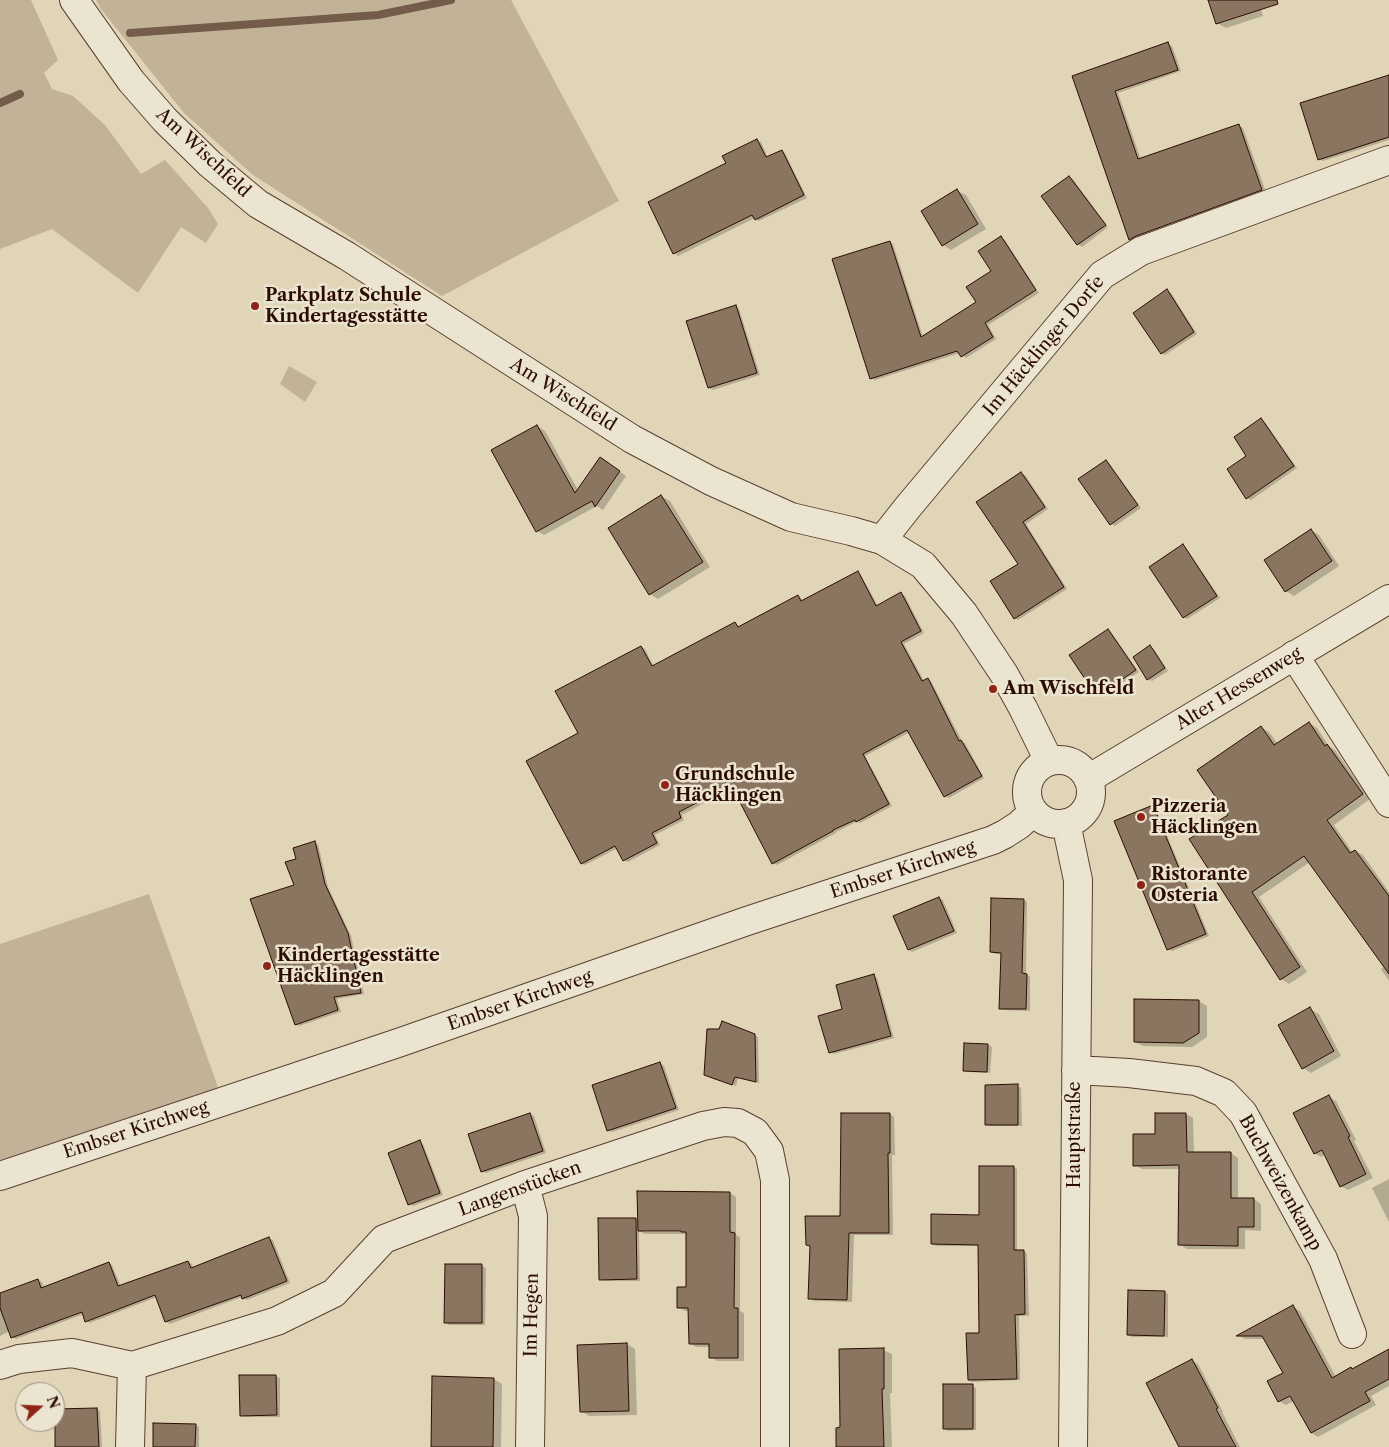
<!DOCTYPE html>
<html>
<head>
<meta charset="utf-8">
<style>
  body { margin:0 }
  #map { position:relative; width:1389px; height:1447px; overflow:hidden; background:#e0d5b7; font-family:"Libre Caslon Text",serif }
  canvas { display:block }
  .north { position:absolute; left:15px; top:1382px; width:50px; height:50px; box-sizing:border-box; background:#ebe4d0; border:1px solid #9f8e7e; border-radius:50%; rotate:70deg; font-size:14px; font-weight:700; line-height:20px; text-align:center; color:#2d0d03 }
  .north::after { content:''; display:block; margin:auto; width:18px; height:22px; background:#8f2418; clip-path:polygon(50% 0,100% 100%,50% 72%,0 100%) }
</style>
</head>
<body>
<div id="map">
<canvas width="1389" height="1447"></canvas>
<div class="north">N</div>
</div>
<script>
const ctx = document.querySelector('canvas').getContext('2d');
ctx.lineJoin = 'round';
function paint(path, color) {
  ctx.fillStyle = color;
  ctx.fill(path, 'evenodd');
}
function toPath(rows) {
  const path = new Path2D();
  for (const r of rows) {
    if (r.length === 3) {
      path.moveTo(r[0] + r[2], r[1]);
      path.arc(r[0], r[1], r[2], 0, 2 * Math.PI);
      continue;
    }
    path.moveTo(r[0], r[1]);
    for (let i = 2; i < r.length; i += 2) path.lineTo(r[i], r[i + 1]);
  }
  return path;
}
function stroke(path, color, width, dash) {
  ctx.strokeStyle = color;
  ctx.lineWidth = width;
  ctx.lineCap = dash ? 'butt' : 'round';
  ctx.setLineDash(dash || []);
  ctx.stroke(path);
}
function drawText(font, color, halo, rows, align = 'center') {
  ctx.font = font + ' "Libre Caslon Text",serif';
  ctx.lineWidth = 5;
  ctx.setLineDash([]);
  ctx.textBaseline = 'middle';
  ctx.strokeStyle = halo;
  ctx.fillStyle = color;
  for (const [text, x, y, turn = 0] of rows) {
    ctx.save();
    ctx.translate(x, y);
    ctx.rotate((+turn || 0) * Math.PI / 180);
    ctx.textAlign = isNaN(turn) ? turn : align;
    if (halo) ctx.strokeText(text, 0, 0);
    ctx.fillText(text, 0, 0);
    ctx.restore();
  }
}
const green = toPath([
  [0,0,31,0,58,60,44,73,52,89,73,96,105,125,141,174,165,160,208,208,218,224,206,243,181,227,138,293,52,229,0,249],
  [96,0,511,0,619,201,442,296,253,175,184,113,101,9],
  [289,366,317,382,305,402,280,384],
  [149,894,220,1093,0,1163,0,944]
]);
const shadow = toPath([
  [1210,0,1258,0,1263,16,1226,28,1217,23],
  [1168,44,1172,46,1181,71,1118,93,1141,160,1239,126,1243,128,1266,192,1134,241,1130,239,1073,77],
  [1389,76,1389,140,1323,161,1319,159],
  [757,140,761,142,768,158,781,151,785,153,807,198,759,221,755,218,678,256,674,253,649,203,728,164],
  [1070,177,1073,179,1108,227,1082,247,1078,244,1043,197],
  [957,191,966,195,986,229,951,250,943,245],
  [1001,238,1005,240,1039,293,988,325,996,339,966,358,960,353,875,380,871,378,889,242,893,244,923,337,978,302,993,271],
  [1167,291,1171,293,1197,334,1165,355,1162,353],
  [736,306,739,309,760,375,713,390,709,388],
  [1261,420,1265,422,1297,468,1251,500,1247,498,1248,456],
  [537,426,545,431,578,490,608,463,626,476,603,510,597,506,544,535,537,531],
  [1106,461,1109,463,1141,508,1115,526,1111,524],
  [1021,473,1025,475,1048,509,1026,524,1067,589,1018,620,1015,618,1020,564],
  [661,496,670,501,710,567,658,599,650,594],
  [1311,530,1319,535,1339,566,1294,596,1286,591],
  [1183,546,1186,548,1220,598,1187,619,1184,617],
  [858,573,861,575,878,606,901,594,905,596,924,633,904,644,924,681,928,679,931,681,962,741,965,743,984,778,949,798,945,796,910,732,865,756,892,806,860,823,858,821,836,832,836,833,777,865,773,863,733,787,682,815,684,820,655,835,660,845,628,862,624,860,618,848,585,865,582,863,580,733,641,647,645,649,654,667,735,623,740,627,798,596,801,598,803,601],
  [1108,630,1111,632,1139,672,1112,690,1109,688,1105,683,1095,689,1092,687],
  [1150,647,1154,649,1168,671,1152,681,1148,679],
  [1309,723,1317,728,1329,746,1335,750,1370,799,1334,825,1353,853,1355,851,1363,855,1389,892,1389,981,1381,969,1385,966,1310,862,1259,897,1307,972,1289,984,1281,979,1191,839,1230,815,1262,728,1269,732,1278,744],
  [1153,806,1156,809,1209,936,1172,951,1168,949],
  [314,842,318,844,328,887,351,936,364,994,337,999,341,1012,299,1026,296,1024,295,886,297,860],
  [939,898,943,900,957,933,912,952,908,949],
  [1023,900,1027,902,1026,974,1030,977,1030,1011,1004,1010,1000,1008,1002,954,995,954,991,952],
  [874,976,877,978,894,1038,834,1054,830,1052,844,1010],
  [1199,1001,1207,1006,1207,1037,1192,1047,1143,1046,1135,1042],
  [1310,1009,1319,1014,1341,1056,1311,1073,1303,1068],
  [755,1035,758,1037,759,1083,738,1078,736,1086,709,1077],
  [988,1045,992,1047,990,1073,968,1072,964,1070],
  [660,1063,664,1066,679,1110,612,1132,608,1130],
  [1018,1086,1021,1088,1022,1126,990,1126,986,1124],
  [1329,1097,1336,1101,1356,1140,1354,1141,1373,1178,1348,1190,1341,1186,1325,1155,1321,1157,1314,1153],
  [530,1114,534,1116,546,1153,486,1173,482,1171],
  [890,1114,894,1117,895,1155,892,1155,893,1235,854,1235,852,1302,814,1301,810,1298,811,1247,807,1245,841,1217],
  [1186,1114,1193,1118,1194,1153,1231,1153,1238,1158,1238,1199,1254,1199,1261,1204,1261,1231,1245,1230,1245,1249,1187,1249,1179,1244,1180,1169,1142,1169,1135,1165,1157,1135],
  [420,1142,423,1144,443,1195,413,1206,409,1204],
  [1014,1167,1017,1169,1017,1252,1024,1251,1027,1254,1029,1316,1019,1316,1020,1380,972,1382,969,1380,981,1334,979,1246,936,1246,932,1244,980,1216],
  [1389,1179,1389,1222,1372,1188],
  [730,1193,736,1197,736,1235,740,1237,740,1311,744,1313,744,1361,717,1361,711,1357,711,1347,696,1347,690,1343,690,1311,685,1311,679,1307,687,1288,686,1234,645,1234,639,1231,640,1281,604,1281,600,1279,636,1219,639,1221],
  [687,1229,687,1232,643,1232,643,1230],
  [269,1238,273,1240,290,1283,247,1300,242,1297,170,1324,166,1322,157,1297,90,1323,86,1321,84,1314,16,1339,12,1337,10,1331,0,1336,0,1294,38,1280,42,1282,44,1288,109,1263,112,1265,121,1287,188,1262,192,1264,193,1268],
  [482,1266,486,1268,485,1325,449,1325,446,1322],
  [1164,1292,1168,1294,1168,1337,1132,1337,1128,1335],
  [1293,1307,1300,1311,1336,1377,1351,1368,1353,1370,1389,1351,1389,1386,1371,1396,1376,1405,1318,1437,1311,1433,1294,1401,1286,1405,1279,1401,1284,1373,1266,1339,1245,1339,1239,1336],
  [627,1344,635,1349,637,1415,589,1416,581,1411],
  [883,1350,892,1354,892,1393,890,1393,892,1447,838,1447,842,1429],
  [1192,1361,1198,1364,1223,1412,1222,1412,1240,1447,1181,1447],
  [276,1376,280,1378,280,1417,245,1417,241,1415],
  [433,1377,494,1379,502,1384,501,1447,432,1447],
  [972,1386,976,1388,976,1430,948,1431,944,1428],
  [97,1409,100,1411,102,1447,56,1447],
  [195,1425,199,1427,199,1447,155,1447]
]);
const stream = toPath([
  [130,33,378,15,451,0],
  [0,103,20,94]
]);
const building = toPath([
  [1208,0,1277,0,1278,4,1216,24,1208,0],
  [1168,42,1178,70,1115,91,1138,159,1239,124,1262,190,1136,236,1129,240,1072,76,1168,42],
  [1389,75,1389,137,1318,160,1300,103,1389,75],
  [757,139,766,157,782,150,804,195,755,220,752,215,673,254,648,202,726,163,722,156,757,139],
  [1069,176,1106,225,1077,245,1041,196,1069,176],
  [957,189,978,224,942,246,921,211,957,189],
  [1001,236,1036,290,985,323,993,337,961,357,957,351,870,379,832,259,890,241,921,337,976,302,966,287,991,271,978,251,1001,236],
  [1167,289,1194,332,1161,354,1133,313,1167,289],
  [736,305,757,373,708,388,686,321,736,305],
  [1261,418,1294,466,1246,499,1227,469,1246,456,1234,437,1261,418],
  [537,425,575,493,600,457,620,471,595,507,592,501,536,532,491,450,537,425],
  [1106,460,1138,505,1110,525,1078,479,1106,460],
  [1021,472,1045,507,1023,522,1064,587,1014,619,990,581,1018,564,976,502,1021,472],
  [661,495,703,562,649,595,608,528,661,495],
  [1311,529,1332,561,1285,592,1264,560,1311,529],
  [1183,544,1217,596,1183,618,1149,567,1183,544],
  [858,571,876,606,901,592,921,631,901,642,922,681,928,678,959,741,961,740,982,776,944,797,907,730,863,754,889,804,856,822,855,820,833,830,833,831,772,864,731,785,679,812,681,818,652,833,657,843,623,861,615,846,581,864,526,761,578,733,555,691,641,646,652,666,735,622,738,627,798,595,801,601,858,571],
  [1108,629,1136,670,1108,689,1102,680,1091,688,1069,655,1108,629],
  [1150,645,1165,668,1147,680,1133,657,1150,645],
  [1309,722,1325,746,1327,744,1363,794,1327,820,1350,853,1355,850,1389,896,1389,974,1304,856,1252,892,1300,967,1280,980,1189,839,1228,815,1197,770,1261,726,1274,745,1309,722],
  [1153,805,1206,934,1167,950,1114,821,1153,805],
  [315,841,325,884,348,933,361,993,334,997,338,1010,295,1025,250,899,294,885,285,862,296,859,293,848,315,841],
  [939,897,954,931,908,950,893,916,939,897],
  [991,898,1024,899,1022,973,1027,974,1026,1009,999,1009,1001,953,990,952,991,898],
  [874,974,891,1036,829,1053,818,1016,842,1009,836,985,874,974],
  [1134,999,1199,1000,1199,1033,1183,1043,1134,1042,1134,999],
  [1310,1007,1334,1051,1302,1069,1278,1025,1310,1007],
  [722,1021,755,1034,756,1082,735,1077,732,1085,704,1075,707,1029,719,1029,722,1021],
  [964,1043,988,1044,987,1072,963,1071,964,1043],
  [660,1062,676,1108,607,1131,592,1085,660,1062],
  [1018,1084,1018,1125,985,1125,985,1085,1018,1084],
  [1329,1095,1350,1136,1348,1137,1366,1174,1340,1187,1322,1150,1314,1154,1293,1113,1329,1095],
  [530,1113,543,1151,481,1172,468,1134,530,1113],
  [841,1113,890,1113,890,1153,888,1153,889,1233,849,1233,847,1300,808,1299,810,1246,806,1245,805,1216,840,1216,841,1113],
  [1155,1113,1186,1113,1187,1152,1231,1152,1231,1198,1254,1198,1254,1227,1238,1227,1238,1246,1178,1245,1179,1165,1133,1166,1133,1134,1155,1134,1155,1113],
  [420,1140,440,1193,408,1205,388,1153,420,1140],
  [979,1166,1014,1166,1014,1250,1024,1250,1025,1314,1015,1315,1017,1379,968,1380,966,1333,979,1333,978,1245,931,1244,931,1214,979,1215,979,1166],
  [637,1191,730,1192,730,1232,735,1233,734,1308,738,1308,738,1358,709,1358,709,1344,689,1344,688,1308,677,1308,677,1287,686,1287,686,1232,681,1232,681,1231,638,1231,637,1191],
  [598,1218,636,1218,637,1279,599,1280,598,1218],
  [269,1237,287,1281,242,1299,241,1295,165,1322,155,1295,85,1322,82,1312,11,1338,0,1308,0,1293,38,1279,41,1288,109,1262,118,1286,188,1261,191,1268,269,1237],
  [445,1264,482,1264,482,1323,444,1323,445,1264],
  [1128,1290,1165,1291,1164,1336,1127,1335,1128,1290],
  [1293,1305,1332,1378,1351,1367,1352,1369,1389,1349,1389,1379,1365,1392,1370,1401,1311,1433,1290,1396,1278,1402,1267,1381,1283,1373,1262,1336,1236,1336,1293,1305],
  [627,1343,629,1411,580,1412,577,1345,627,1343],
  [884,1348,884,1389,882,1389,884,1447,836,1447,836,1428,840,1427,839,1349,884,1348],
  [1192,1359,1218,1408,1216,1409,1236,1447,1179,1447,1146,1383,1192,1359],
  [239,1375,276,1375,277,1415,240,1416,239,1375],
  [432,1376,494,1378,493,1447,431,1447,432,1376],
  [943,1384,973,1384,973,1429,943,1429,943,1384],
  [97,1408,99,1447,55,1447,55,1409,97,1408],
  [153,1423,196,1424,195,1447,153,1447,153,1423]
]);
const minor = toPath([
  [74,0,131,81,165,120,210,164,258,204,347,256,632,439,711,481,791,517,851,531,882,540,923,565,964,614,1004,674,1023,708,1049,761],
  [882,540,908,507,1102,275,1141,251,1389,160],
  [1294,655,1389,803],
  [1059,792,32],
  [1088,779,1389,599],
  [1066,823,1078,880,1073,1447],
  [1076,1070,1129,1073,1196,1081,1224,1093,1243,1113,1323,1259,1352,1334],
  [0,1176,398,1043,747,921,993,840,1005,834,1019,825,1033,812],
  [525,1185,533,1216,530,1447],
  [0,1365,19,1359,72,1353,132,1366,277,1321,334,1293,384,1239,525,1185,703,1126,724,1122,738,1123,755,1132,769,1151,775,1180,775,1447],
  [130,1447,132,1366]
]);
const markers = [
  [255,306,5,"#8f2418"],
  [993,689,5,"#8f2418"],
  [665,785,5,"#8f2418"],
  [1141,817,5,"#8f2418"],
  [1141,885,5,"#8f2418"],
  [267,966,5,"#8f2418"]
];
const streetNames = [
  ["Am Wischfeld",203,153,43],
  ["Im Häcklinger Dorfe",1044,346,-50],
  ["Am Wischfeld",563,395,32],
  ["Alter Hessenweg",1239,689,-31],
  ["Embser Kirchweg",903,870,-18],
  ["Embser Kirchweg",520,1001,-19],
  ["Embser Kirchweg",136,1130,-18],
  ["Hauptstraße",1075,1135,-90],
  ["Buchweizenkamp",1280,1183,61],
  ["Langenstücken",520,1189,-20],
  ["Im Hegen",532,1315,-89]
];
const poiNames = [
  ["Parkplatz Schule",265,296],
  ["Kindertagesstätte",265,317],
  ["Am Wischfeld",1003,689],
  ["Grundschule",675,775],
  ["Häcklingen",675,796],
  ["Pizzeria",1151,807],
  ["Häcklingen",1151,828],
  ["Ristorante",1151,875],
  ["Osteria",1151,896],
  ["Kindertagesstätte",277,956],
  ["Häcklingen",277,977]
];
paint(green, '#c2b398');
paint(shadow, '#0003');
stroke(stream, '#745c4a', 8);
paint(building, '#8a7561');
stroke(building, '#2d0d03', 1);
stroke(minor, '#5a3f30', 30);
stroke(minor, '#ebe4d0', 28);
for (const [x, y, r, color] of markers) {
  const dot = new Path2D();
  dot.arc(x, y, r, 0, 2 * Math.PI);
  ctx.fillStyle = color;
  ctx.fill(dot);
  stroke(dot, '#ebe4d0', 2);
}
drawText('18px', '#2d0d03', '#ebe4d0', streetNames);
drawText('bold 18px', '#2d0d03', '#ebe4d0', poiNames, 'left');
</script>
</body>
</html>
